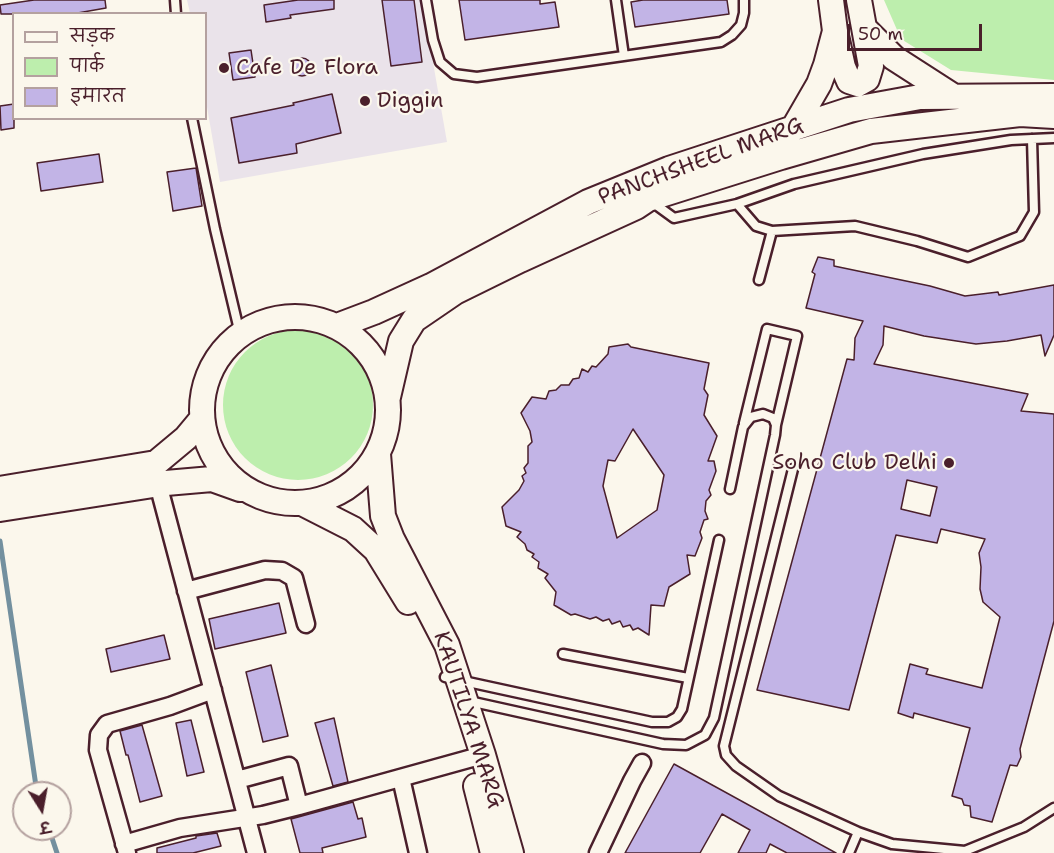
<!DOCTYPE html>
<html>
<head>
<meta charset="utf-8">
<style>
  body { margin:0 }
  #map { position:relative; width:1054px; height:853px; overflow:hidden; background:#fbf7ec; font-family:"Shantell Sans","Playpen Sans Deva",sans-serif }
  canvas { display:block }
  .legend { position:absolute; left:12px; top:12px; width:195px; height:108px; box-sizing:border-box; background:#fbf7ec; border:2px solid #b4a19f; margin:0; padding:8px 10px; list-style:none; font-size:18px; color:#4a1f2b }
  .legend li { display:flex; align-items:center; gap:12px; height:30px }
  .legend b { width:30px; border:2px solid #b4a19f }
  .north { position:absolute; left:12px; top:781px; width:60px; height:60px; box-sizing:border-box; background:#fbf7ec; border:2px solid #b4a19f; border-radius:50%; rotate:169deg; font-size:16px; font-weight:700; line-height:24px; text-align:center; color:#4a1f2b }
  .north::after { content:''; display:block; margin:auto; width:21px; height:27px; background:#4a1f2b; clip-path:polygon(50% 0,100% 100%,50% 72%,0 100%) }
  .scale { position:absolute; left:847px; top:24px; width:135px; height:27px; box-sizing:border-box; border:3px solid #4a1f2b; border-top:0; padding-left:8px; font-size:18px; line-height:21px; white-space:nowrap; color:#4a1f2b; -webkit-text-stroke:4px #fbf7ec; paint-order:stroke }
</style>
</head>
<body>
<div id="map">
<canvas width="1054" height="853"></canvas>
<ul class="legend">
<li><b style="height:8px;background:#fbf7ec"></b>सड़क</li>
<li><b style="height:16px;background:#bdeead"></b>पार्क</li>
<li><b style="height:16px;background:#c2b4e6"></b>इमारत</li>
</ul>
<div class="north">उ</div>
<div class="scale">50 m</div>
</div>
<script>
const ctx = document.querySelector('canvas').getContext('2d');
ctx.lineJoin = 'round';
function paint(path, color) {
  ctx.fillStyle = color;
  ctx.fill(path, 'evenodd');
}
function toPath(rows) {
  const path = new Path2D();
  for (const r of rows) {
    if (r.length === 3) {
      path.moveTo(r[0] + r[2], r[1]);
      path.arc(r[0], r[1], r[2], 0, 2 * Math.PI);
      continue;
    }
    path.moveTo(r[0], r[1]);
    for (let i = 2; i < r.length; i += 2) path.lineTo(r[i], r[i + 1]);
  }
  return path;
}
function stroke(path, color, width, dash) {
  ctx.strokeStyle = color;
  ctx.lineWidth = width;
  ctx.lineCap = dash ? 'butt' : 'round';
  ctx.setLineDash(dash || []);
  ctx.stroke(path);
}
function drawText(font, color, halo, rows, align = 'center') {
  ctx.font = font + ' "Shantell Sans",sans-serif';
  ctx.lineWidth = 4.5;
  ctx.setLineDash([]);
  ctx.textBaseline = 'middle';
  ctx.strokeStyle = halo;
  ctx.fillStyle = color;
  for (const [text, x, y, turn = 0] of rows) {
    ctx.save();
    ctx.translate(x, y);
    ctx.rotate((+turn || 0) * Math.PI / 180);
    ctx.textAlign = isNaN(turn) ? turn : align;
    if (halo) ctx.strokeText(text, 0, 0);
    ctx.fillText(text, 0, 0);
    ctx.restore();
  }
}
const built = toPath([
  [187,0,422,0,447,142,220,182,206,101,206,14,190,13]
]);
const green = toPath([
  [884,0,1054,0,1054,80,951,70,901,39],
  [298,405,75]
]);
const stream = toPath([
  [0,541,37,793],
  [49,829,57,853]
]);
const building = toPath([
  [34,0,105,0,106,8,72,14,1,14,0,5,34,0],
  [298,0,334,0,334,9,290,15,291,18,266,22,264,5,298,0],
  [382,0,414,0,422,62,391,66,382,0],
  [459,0,540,0,540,4,555,2,559,27,465,40,459,0],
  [643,0,727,0,729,14,635,27,631,2,643,0],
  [251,50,255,77,233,80,229,53,251,50],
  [302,67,9],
  [332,94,341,133,296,144,297,153,239,163,231,118,294,105,293,103,332,94],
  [14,104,14,128,1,130,0,106,14,104],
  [99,154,103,182,41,191,37,163,99,154],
  [196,168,202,206,173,211,167,172,196,168],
  [818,257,834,260,834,266,930,286,965,296,998,292,999,295,1054,285,1054,335,1045,356,1041,335,1007,341,976,344,924,336,884,326,883,345,874,364,1028,394,1021,411,1054,414,1054,621,1020,749,1021,757,1017,766,1010,765,992,822,971,817,970,806,964,805,962,799,952,796,970,728,914,713,913,718,898,713,910,664,928,669,926,674,982,688,1000,617,983,602,980,589,981,567,979,553,985,539,941,529,937,543,896,535,849,710,757,690,847,359,854,360,855,338,863,321,806,308,815,274,812,272,818,257],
  [907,480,937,487,930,516,901,509,907,480],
  [628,344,631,347,709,363,704,389,708,395,704,415,717,436,708,461,714,461,716,471,709,490,711,495,706,501,705,511,708,519,704,520,700,532,702,538,695,556,687,555,690,574,669,587,664,606,651,605,649,635,638,628,633,630,630,625,623,627,620,621,612,624,609,619,603,621,596,617,590,619,575,614,571,615,554,605,556,592,545,578,548,574,538,568,539,562,532,557,534,554,527,550,525,544,517,537,521,532,506,526,502,507,519,490,524,481,522,476,526,473,524,468,528,463,528,446,532,442,530,431,521,413,532,397,546,399,549,391,556,390,561,385,569,385,573,379,579,378,582,369,588,372,592,366,596,367,608,354,609,347,628,344],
  [633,429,664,475,657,510,617,538,603,486,608,460,615,461,633,429],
  [279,603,286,633,215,649,209,619,279,603],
  [164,635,170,659,111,672,106,649,164,635],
  [271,665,288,736,263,742,246,672,271,665],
  [334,718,348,782,333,786,315,723,334,718],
  [191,720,204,772,187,776,176,723,191,720],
  [142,725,162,796,140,802,128,755,126,755,120,731,142,725],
  [674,764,836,853,787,853,770,844,766,853,738,853,750,830,722,814,700,853,625,853,674,764],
  [353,802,358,819,362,818,366,837,322,848,323,853,300,853,291,819,353,802],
  [217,833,221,846,193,853,157,853,157,848,196,838,196,836,217,833]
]);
const lane = toPath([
  [175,0,176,14],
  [426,0,433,40,440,62,454,74,477,77,721,42,732,35,741,25,744,13,744,0],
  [616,0,624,56],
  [192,118,215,229,240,334],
  [652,202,674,218,737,204,794,184,923,154,1011,140,1054,138],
  [737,204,756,226,772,231,855,226,917,241,968,257,1020,236,1034,212,1032,139],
  [759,280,772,231],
  [744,423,767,329,797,336,776,425],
  [793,469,724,746,726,755,736,766,779,796,858,832,892,844,965,851,1024,827,1054,808],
  [563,654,688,678],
  [445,677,652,722,668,722,677,717,682,709,719,540],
  [469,701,663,744,686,745,705,735,714,718,775,435,776,425,773,418,763,414,751,417,743,427,730,489],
  [849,853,858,832]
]);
const street = toPath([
  [158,484,256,853],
  [186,591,265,570,282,571,294,578,306,624],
  [401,778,418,853],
  [237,780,289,766,299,806],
  [124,844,180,828,263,815,299,806,483,755],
  [127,853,98,750,99,735,107,724,170,706,213,690],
  [598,853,632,781,642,763]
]);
const secondary = toPath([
  [865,29,894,58,953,96],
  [835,31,843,67,849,81,858,84,867,79,871,66,859,0],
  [793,129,819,84,826,65,835,31,831,0],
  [295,410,93],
  [337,326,374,312,431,286,588,202,669,169,849,110,920,97,1054,96],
  [388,397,401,341,414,320,455,292,520,260,636,207,648,199,781,157,871,131,1020,114,1054,116],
  [378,454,383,516,392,539,447,645,483,755,511,853],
  [0,489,156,463,186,438,201,420],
  [302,503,353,529,376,550,408,602],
  [0,509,166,483,212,479,240,489],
  [476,786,493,853]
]);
const markers = [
  [224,68,6,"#4a1f2b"],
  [365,101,6,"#4a1f2b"],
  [949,463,6,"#4a1f2b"]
];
const poiNames = [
  ["Cafe De Flora",236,68],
  ["Diggin",377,101],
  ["Soho Club Delhi",937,463,"right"]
];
const streetNames = [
  ["PANCHSHEEL MARG",701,162,-20],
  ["KAUTILYA MARG",468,720,72]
];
paint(built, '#eae3ea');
paint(green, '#bdeead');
stroke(stream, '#73909f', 5);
paint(building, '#c2b4e6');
stroke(building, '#4a1f2b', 1.5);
stroke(lane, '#4a1f2b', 13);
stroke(street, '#4a1f2b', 21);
stroke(secondary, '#4a1f2b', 28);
stroke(lane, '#fbf7ec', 8);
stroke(street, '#fbf7ec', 16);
stroke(secondary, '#fbf7ec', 24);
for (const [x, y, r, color] of markers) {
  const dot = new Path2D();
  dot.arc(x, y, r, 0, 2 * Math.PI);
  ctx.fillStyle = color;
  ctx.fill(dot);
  stroke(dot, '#fbf7ec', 2);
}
drawText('22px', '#4a1f2b', '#fbf7ec', poiNames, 'left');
drawText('22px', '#4a1f2b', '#fbf7ec', streetNames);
</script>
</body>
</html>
